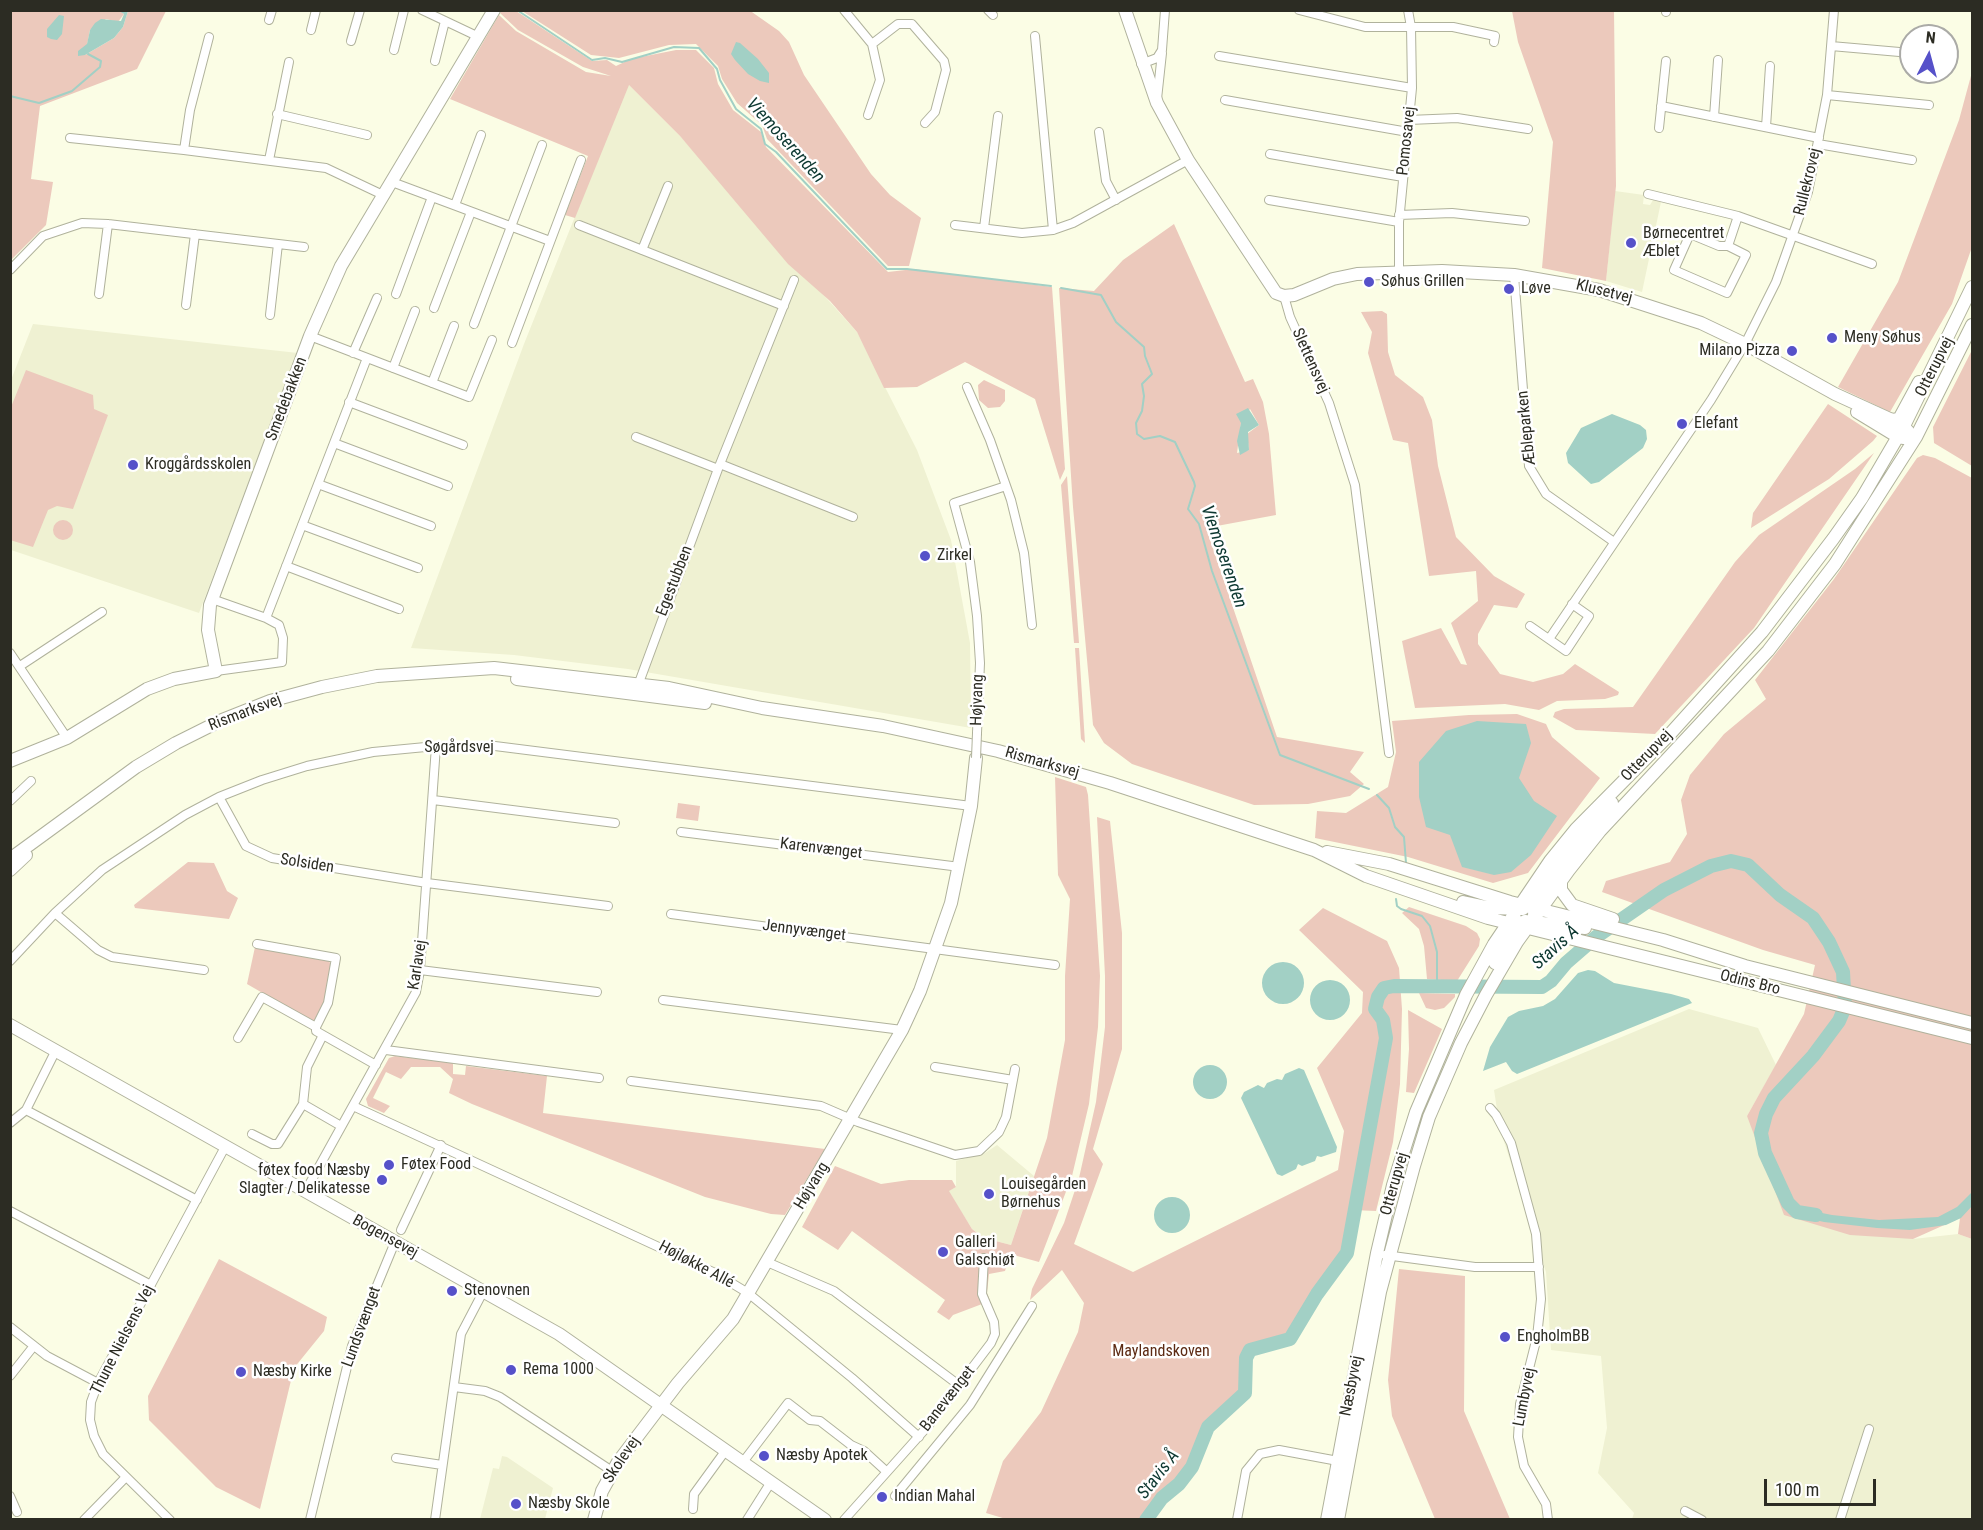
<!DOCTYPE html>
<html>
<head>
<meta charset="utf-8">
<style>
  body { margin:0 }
  #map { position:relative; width:1983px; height:1530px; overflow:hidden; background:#fbfde5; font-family:"Roboto Condensed",sans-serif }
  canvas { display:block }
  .frame { position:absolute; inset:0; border:12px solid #2c2c23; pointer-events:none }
  .north { position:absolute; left:1899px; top:24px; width:60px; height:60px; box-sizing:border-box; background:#fff; border:2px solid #ababa7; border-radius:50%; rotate:6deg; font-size:16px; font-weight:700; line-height:24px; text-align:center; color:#2c2c23 }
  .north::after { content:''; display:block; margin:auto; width:21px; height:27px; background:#5651c9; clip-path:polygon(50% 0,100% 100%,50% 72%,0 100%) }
  .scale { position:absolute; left:1764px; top:1479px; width:112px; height:27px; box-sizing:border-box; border:3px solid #2c2c23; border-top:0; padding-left:8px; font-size:18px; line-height:21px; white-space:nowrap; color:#2c2c23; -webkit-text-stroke:4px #fff; paint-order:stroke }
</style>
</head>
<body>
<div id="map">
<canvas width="1983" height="1530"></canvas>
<div class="frame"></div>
<div class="north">N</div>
<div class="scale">100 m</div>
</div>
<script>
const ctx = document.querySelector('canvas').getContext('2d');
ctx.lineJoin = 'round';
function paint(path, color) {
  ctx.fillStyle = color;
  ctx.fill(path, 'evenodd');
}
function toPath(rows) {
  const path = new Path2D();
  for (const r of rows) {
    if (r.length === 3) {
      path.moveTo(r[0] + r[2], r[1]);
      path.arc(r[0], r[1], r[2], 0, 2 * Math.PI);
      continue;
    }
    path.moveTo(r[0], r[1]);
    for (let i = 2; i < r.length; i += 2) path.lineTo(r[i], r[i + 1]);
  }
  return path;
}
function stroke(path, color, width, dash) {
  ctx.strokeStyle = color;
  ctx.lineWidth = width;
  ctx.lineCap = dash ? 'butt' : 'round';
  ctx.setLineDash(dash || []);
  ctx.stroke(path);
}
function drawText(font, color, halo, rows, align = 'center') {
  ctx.font = font + ' "Roboto Condensed",sans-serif';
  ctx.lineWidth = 5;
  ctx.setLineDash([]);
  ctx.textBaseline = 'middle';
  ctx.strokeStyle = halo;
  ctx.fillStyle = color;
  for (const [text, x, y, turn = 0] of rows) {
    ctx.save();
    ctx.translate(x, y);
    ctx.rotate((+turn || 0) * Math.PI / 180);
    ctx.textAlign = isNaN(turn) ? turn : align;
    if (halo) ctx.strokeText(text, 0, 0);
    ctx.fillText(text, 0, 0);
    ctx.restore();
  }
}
const built = toPath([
  [628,84,680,136,857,332,917,450,951,540,970,643,971,728,628,669,514,655,411,648,524,344],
  [1615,191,1644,195,1643,204,1650,205,1653,200,1661,202,1642,292,1606,281],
  [33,324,298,353,199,613,11,550,11,380],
  [1689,1009,1758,1028,1776,1065,1747,1116,1913,1239,1958,1234,1972,1239,1972,1519,1632,1519,1634,1513,1598,1473,1607,1428,1601,1356,1551,1350,1546,1272,1500,1129,1494,1090],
  [997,1145,1034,1176,1011,1245,984,1238,972,1229,948,1191,956,1187,956,1161,985,1153],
  [502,1456,507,1457,553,1488,545,1519,480,1519,493,1468,499,1469]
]);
const green = toPath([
  [80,10,119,10,124,14,118,22,106,19,90,30,85,55,114,38,123,27,128,11,166,11,137,69,40,106,31,179,53,182,46,225,11,260,11,11],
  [502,10,516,11,592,61,607,60,616,66,631,59,676,50,696,50,714,68,718,84,733,110,761,132,766,147,888,272,914,269,1052,287,1065,469,1060,480,1035,399,965,362,917,387,884,388,857,332,830,301,788,264,680,136,629,85,575,218,565,215,588,156,450,99,499,15,516,31,586,72,611,76,583,67,518,30,500,13],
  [749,10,779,31,789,42,804,75,871,174,890,195,921,218,909,266,888,266,767,139,762,125,737,103,722,79,718,66,696,44,669,45,619,58,591,55,522,11],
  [1512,11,1614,11,1616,186,1606,281,1542,268,1553,142,1518,42],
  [1972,72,1972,247,1952,304,1890,412,1838,387,1898,282,1959,120],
  [1174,224,1245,382,1253,379,1263,402,1269,434,1276,515,1206,528,1277,737,1364,752,1350,772,1364,784,1350,796,1308,804,1254,805,1132,764,1104,743,1093,725,1073,507,1059,288,1094,291,1123,260],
  [1250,409,1259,425,1247,434,1249,450,1237,453,1241,423],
  [1382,311,1387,314,1388,352,1395,375,1423,397,1432,420,1438,466,1456,537,1494,576,1525,594,1517,608,1494,605,1478,634,1478,644,1500,674,1533,682,1563,674,1575,664,1619,692,1618,695,1605,699,1557,701,1539,710,1505,704,1415,708,1402,641,1441,628,1461,664,1467,665,1451,623,1478,601,1476,571,1429,576,1408,443,1393,440,1368,353,1372,332,1361,312],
  [1972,350,1972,466,1934,443,1933,427],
  [26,370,93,395,94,409,108,415,73,509,57,506,48,510,33,547,10,540,11,407],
  [984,380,1005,390,1005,401,1000,407,988,408,979,400,978,385],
  [1828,404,1877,436,1873,441,1829,479,1751,528,1753,513],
  [1874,453,1754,628,1655,734,1576,730,1553,717,1555,712,1564,709,1633,707,1735,562,1759,535,1855,469],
  [1923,455,1935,458,1972,478,1972,1239,1958,1234,1960,1218,1913,1239,1850,1235,1784,1215,1747,1116,1804,1014,1815,965,1763,950,1602,892,1606,881,1670,862,1687,834,1681,800,1690,775,1724,734,1766,699,1755,680,1834,579,1917,458],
  [1067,476,1079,643,1074,643,1061,485],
  [63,530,10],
  [1075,648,1079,648,1085,743,1081,739],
  [1517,714,1546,724,1552,737,1600,778,1528,873,1493,883,1408,857,1315,838,1317,811,1346,813,1388,787,1396,752,1392,721,1469,715],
  [1055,777,1086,787,1088,795,1100,976,1098,1027,1089,1104,1072,1176,1039,1262,1010,1254,1005,1271,989,1274,987,1293,990,1301,953,1315,949,1320,937,1312,945,1300,852,1231,838,1250,802,1227,835,1166,881,1184,909,1180,952,1180,956,1187,949,1191,972,1229,984,1238,1011,1245,1047,1138,1065,1040,1065,976,1070,899,1058,875],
  [678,803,700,806,698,821,676,818],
  [1097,817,1110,821,1122,933,1122,1049,1093,1149,1103,1164,1074,1244,1133,1272,1338,1170,1344,1131,1317,1068,1362,1013,1363,992,1299,930,1323,908,1387,941,1399,968,1402,1009,1400,1084,1393,1142,1376,1211,1353,1210,1347,1253,1317,1294,1297,1332,1290,1339,1250,1350,1246,1358,1245,1393,1208,1427,1192,1467,1179,1484,1162,1498,1146,1517,1137,1520,1006,1519,986,1513,1003,1461,1041,1412,1078,1332,1084,1303,1062,1270,1030,1300,1032,1289,1064,1223,1079,1178,1096,1102,1105,1027,1105,976],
  [188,862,214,863,227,891,238,898,229,919,135,908,134,905],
  [1409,907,1466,926,1477,933,1480,939,1479,946,1457,981,1427,979,1424,946,1419,929,1402,913],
  [255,947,327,959,331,964,324,1003,313,1022,247,984],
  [1419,993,1455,994,1455,997,1444,1008,1435,1010,1426,1008],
  [1408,1010,1442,1029,1414,1093,1406,1092,1409,1049],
  [395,1056,453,1063,453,1074,465,1075,466,1066,547,1076,543,1113,825,1149,785,1215,771,1214,705,1197,472,1104,449,1093,453,1079,440,1067,411,1067,401,1079,386,1072,373,1098,390,1106,384,1113,368,1106,366,1099,389,1058],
  [219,1259,327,1317,324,1331,294,1368,260,1509,216,1487,149,1420,148,1396],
  [1399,1269,1465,1276,1464,1411,1510,1519,1435,1519,1392,1416,1388,1380]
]);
const water = toPath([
  [119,11,128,11,123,27,114,38,85,55,78,56,78,51,87,44,90,30,95,23,101,19,121,21,124,14],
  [59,15,64,16,62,34,57,40,51,39,47,37,47,29],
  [736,42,740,43,758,59,769,73,769,83,760,81,748,74,735,60,731,54],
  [1248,408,1259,425,1248,432,1249,450,1240,455,1237,441,1241,423,1236,414],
  [1612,414,1640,425,1646,430,1647,439,1643,448,1599,482,1591,484,1568,463,1566,453,1581,428],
  [1477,721,1526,724,1531,743,1519,778,1534,801,1557,816,1531,855,1511,872,1494,875,1462,867,1450,835,1426,827,1419,797,1419,762,1446,731],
  [1283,983,21],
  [1588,970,1595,971,1614,983,1671,994,1689,999,1692,1003,1517,1074,1512,1071,1506,1062,1483,1071,1490,1047,1508,1017,1519,1011,1543,1006,1555,999,1578,973],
  [1330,1000,20],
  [1210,1082,17],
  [1299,1068,1304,1070,1337,1147,1336,1152,1321,1157,1317,1156,1315,1161,1302,1166,1298,1164,1296,1169,1282,1176,1277,1174,1241,1098,1244,1092,1258,1085,1264,1088,1267,1083,1277,1079,1282,1080,1285,1074],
  [1972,1192,1972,1206,1961,1218,1946,1225,1910,1230,1877,1228,1824,1222,1798,1216,1802,1209,1832,1215,1879,1220,1938,1217,1957,1207],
  [1172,1215,18]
]);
const stream = toPath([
  [517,10,592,60,605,58,622,62,674,47,699,48,717,69,720,80,736,109,761,129,765,144,776,152,887,269,907,269,1051,286],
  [10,96,39,103,72,91,100,67,101,61,88,54],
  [1061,288,1101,295,1116,322,1144,347,1145,356,1152,374,1142,384,1144,396,1142,411,1136,423,1137,434,1144,439,1160,436,1175,442,1194,482,1195,486,1188,509,1199,524,1212,571,1280,755,1369,789],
  [1377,795,1389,808,1395,827,1404,837,1406,863],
  [1396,899,1397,906,1401,909,1422,916,1430,926,1437,952,1437,987]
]);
const river = toPath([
  [1146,1520,1162,1498,1179,1484,1192,1467,1208,1427,1245,1393,1246,1358,1250,1350,1290,1339,1317,1294,1347,1253,1386,1038,1383,1020,1375,1009,1378,997,1384,988,1394,986,1542,987,1551,981,1566,963,1596,937,1664,890,1711,866,1731,861,1748,865,1780,895,1813,918,1829,942,1843,972,1845,1007,1839,1021,1813,1056,1774,1098,1766,1114,1761,1133,1765,1153,1788,1203,1797,1212,1816,1215]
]);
const street = toPath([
  [422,10,479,37],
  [844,10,872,44,880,80,868,115],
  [988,10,993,15],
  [1299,10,1365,27,1453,27,1495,36,1494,42],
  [1666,12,1666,10],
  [269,20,272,10],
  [311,30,316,10],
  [209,37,190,110,184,150,326,168,383,195],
  [351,41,360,10],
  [872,44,898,24,912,24,944,61,946,70,935,112,925,123],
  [1831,46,1911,53],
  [394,50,404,10],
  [1219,56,1412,88],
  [1947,57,1950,57],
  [435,61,445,21],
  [1141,64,1157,58,1162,50,1165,10],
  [1827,95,1929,105],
  [1157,99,1162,53],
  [1225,100,1408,132],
  [1661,106,1819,138],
  [277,114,367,135],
  [1714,117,1718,60],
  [1409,120,1457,118,1528,129],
  [1766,127,1770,66],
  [1659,128,1666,61],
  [1099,132,1106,181,1116,200],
  [70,138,184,150],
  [1818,144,1912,160],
  [1270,154,1403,177],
  [269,160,289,62],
  [392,182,550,241],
  [1648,194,1738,216,1872,264],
  [1269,200,1399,222],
  [455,205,481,135],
  [1399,215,1452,213,1525,221],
  [579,225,784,306],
  [955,225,1022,233,1053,230,1035,36],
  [984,228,998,116],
  [1053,230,1073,223,1188,160],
  [1728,246,1746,255,1727,293,1674,270,1690,234,1719,246,1728,246,1738,216],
  [642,250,668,186],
  [10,270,43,236,82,223,108,224,304,247],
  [1399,272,1399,222,1412,88,1411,27,1408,10],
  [1514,275,1529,466,1546,494,1614,542],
  [99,294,108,224],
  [396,294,432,197],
  [1284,296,1290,317,1329,403,1355,485,1389,753],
  [186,305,195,234],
  [434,308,471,212],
  [270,315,278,244],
  [474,324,542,145],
  [310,336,469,397,492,340],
  [512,343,581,160],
  [353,353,377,298],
  [393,368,415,311],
  [432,383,454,326],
  [967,387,990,440,1011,500,1024,553,1032,625],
  [349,402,463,445],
  [636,437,718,469],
  [334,443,448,486],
  [720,464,853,517],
  [318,484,431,526],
  [302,525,418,568],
  [286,566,399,609],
  [212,599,266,618,279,625,283,638,282,662,216,671],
  [266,618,367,358],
  [1530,626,1566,651,1589,616,1572,604],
  [1549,639,1711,400,1745,344,1776,282,1808,192,1827,95,1834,10],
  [10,653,67,738],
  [20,666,102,612],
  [637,688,718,469,794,280],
  [977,733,980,663,977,616,970,562,954,503,1006,486],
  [219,797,246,846,272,858,427,883,608,906],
  [433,800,615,823],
  [10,801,31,781],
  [681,832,960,867],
  [55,913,98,950,112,957,204,970],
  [671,914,1055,965],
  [257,944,336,958,328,1003,316,1027],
  [10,961,55,913,102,870,185,815,219,797,262,780,307,766,373,752,436,746,495,746,971,806],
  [420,970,597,992],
  [663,1000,902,1030],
  [323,1035,307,1067,303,1104,341,1126],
  [238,1038,262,997,316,1027,316,1031,323,1035,376,1065],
  [386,1050,599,1078],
  [935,1067,1013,1080],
  [631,1081,821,1106,858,1122,955,1155,979,1151,999,1132,1006,1117,1015,1069],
  [353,1106,715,1273,748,1293,852,1378,919,1437],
  [1490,1108,1496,1115,1511,1143,1536,1234,1541,1299,1537,1337,1520,1404,1518,1437,1524,1466,1546,1504,1548,1520],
  [26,1110,197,1200],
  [10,1123,26,1110,55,1052],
  [252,1134,272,1144,278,1144,303,1104],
  [305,1192,416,992,420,970,436,746],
  [10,1211,151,1285],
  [401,1230,441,1145],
  [1385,1255,1475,1267,1539,1267],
  [767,1262,834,1291,960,1386],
  [10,1327,47,1356,98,1383],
  [10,1376,33,1347],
  [454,1387,485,1391,500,1397,612,1471],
  [396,1458,442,1465],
  [743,1462,788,1403,810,1420,820,1421,851,1445,864,1451,887,1472],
  [10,1496,17,1512],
  [895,1496,970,1405,1032,1306],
  [693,1509,694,1494,726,1450],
  [1685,1511,1702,1520],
  [84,1520,126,1477],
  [170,1520,103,1454,94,1436,90,1420,91,1402,98,1383,225,1147],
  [310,1520,352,1346,395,1242],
  [435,1520,461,1334,483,1292],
  [747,1520,771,1482],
  [844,1520,928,1426,991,1343,995,1334,994,1322,982,1294,984,1258],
  [1237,1520,1246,1471,1260,1454,1279,1450,1338,1461],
  [1840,1520,1869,1429]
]);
const secondary = toPath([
  [1125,10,1157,103,1188,160,1276,293,1284,296,1294,295,1333,279,1357,274,1442,271,1514,275,1599,290,1701,323,1745,344,1835,394,1892,420,1908,431],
  [1857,412,1898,437,1904,438],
  [1892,420,1899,419,1919,382],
  [517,679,705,703],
  [10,761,67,738,147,689,174,679,216,671,208,630,210,605,310,336,341,266,494,10],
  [1327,852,1389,864,1510,902,1663,940,1745,966,1972,1023],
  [10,859,136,767,176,743,222,720,270,701,322,687,377,676,494,668,669,688,762,708,883,726,998,751,1110,783,1314,850,1366,876,1488,918,1972,1038],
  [10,870,26,855],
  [1561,880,1561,890,1572,905,1613,919],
  [1463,902,1491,908,1523,909],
  [1534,915,1535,903,1547,882,1612,803],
  [1525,921,1585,928],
  [1495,963,1516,920],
  [10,1025,559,1334,825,1520],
  [594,1520,602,1491,618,1462,678,1383,733,1319,902,1030,920,991,951,903,971,806,976,758],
  [1327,1520,1377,1253,1393,1185,1416,1112,1466,995,1494,944,1550,861,1576,829,1670,734,1762,632,1833,539,1862,498,1903,428,1972,287],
  [1338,1520,1380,1292,1414,1166,1429,1117,1461,1043,1486,995,1517,942,1569,870,1600,831,1768,651,1835,564,1916,437,1972,325]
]);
const streetBridge = toPath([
  [976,758,977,733]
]);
const markers = [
  [1631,243,6,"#5651c9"],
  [1369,282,6,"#5651c9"],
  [1509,289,6,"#5651c9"],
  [1832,338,6,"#5651c9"],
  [1792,351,6,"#5651c9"],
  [1682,424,6,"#5651c9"],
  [133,465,6,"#5651c9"],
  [925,556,6,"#5651c9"],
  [389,1165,6,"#5651c9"],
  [382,1180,6,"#5651c9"],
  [989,1194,6,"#5651c9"],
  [943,1252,6,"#5651c9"],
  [452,1291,6,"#5651c9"],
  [1505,1337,6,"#5651c9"],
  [511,1370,6,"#5651c9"],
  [241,1372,6,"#5651c9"],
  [764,1456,6,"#5651c9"],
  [882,1497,6,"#5651c9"],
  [516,1504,6,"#5651c9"]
];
const streetNames = [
  ["Pomosavej",1407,141,-84],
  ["Rullekrovej",1808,182,-76],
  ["Klusetvej",1604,292,14],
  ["Slettensvej",1310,361,66],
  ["Otterupvej",1935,367,-63],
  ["Smedebakken",287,399,-69],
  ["Æbleparken",1527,428,-96],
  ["Egestubben",675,581,-69],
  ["Højvang",978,700,-88],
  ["Rismarksvej",245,713,-21],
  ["Søgårdsvej",459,748],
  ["Otterupvej",1647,756,-46],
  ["Rismarksvej",1042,763,16],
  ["Karenvænget",821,849,7],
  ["Solsiden",307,864,9],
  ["Jennyvænget",804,931,7],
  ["Karlavej",418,965,-81],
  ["Odins Bro",1750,983,14],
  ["Otterupvej",1395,1184,-74],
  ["Højvang",812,1186,-59],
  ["Bogensevej",385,1237,29],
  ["Højløkke Allé",696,1265,28],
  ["Lundsvænget",362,1327,-70],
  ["Thune Nielsens Vej",123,1340,-63],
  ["Næsbyvej",1352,1386,-79],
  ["Lumbyvej",1525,1397,-79],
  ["Banevænget",948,1399,-52],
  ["Skolevej",622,1460,-56]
];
const poiNames = [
  ["Børnecentret",1643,234],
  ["Æblet",1643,252],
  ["Søhus Grillen",1381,282],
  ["Løve",1521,289],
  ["Meny Søhus",1844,338],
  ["Milano Pizza",1780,351,"right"],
  ["Elefant",1694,424],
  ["Kroggårdsskolen",145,465],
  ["Zirkel",937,556],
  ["Føtex Food",401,1165],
  ["føtex food Næsby",370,1171,"right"],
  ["Slagter / Delikatesse",370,1189,"right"],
  ["Louisegården",1001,1185],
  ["Børnehus",1001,1203],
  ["Galleri",955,1243],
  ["Galschiøt",955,1261],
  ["Stenovnen",464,1291],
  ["EngholmBB",1517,1337],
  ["Rema 1000",523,1370],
  ["Næsby Kirke",253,1372],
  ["Næsby Apotek",776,1456],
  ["Indian Mahal",894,1497],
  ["Næsby Skole",528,1504]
];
const parkNames = [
  ["Maylandskoven",1161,1352]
];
const waterNames = [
  ["Viemoserenden",785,141,48],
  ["Viemoserenden",1223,557,71],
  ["Stavis Å",1556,948,-42],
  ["Stavis Å",1159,1475,-52]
];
paint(built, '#eff1d2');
paint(green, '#ecc9bc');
paint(water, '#a2d0c5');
stroke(stream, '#a2d0c5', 2);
stroke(river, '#a2d0c5', 14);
stroke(street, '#b0b29c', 10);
stroke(secondary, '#b0b29c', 14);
stroke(street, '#fff', 8);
stroke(secondary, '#fff', 12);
stroke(streetBridge, '#b0b29c', 10, []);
stroke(streetBridge, '#fff', 8);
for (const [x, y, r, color] of markers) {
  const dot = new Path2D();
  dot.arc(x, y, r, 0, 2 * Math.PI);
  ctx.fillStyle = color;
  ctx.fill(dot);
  stroke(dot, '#fff', 2);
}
drawText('16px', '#2c2c23', '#fff', streetNames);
drawText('16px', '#2c2c23', '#fff', poiNames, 'left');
drawText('16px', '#5c2a13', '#fff', parkNames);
drawText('italic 18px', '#0d3831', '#fff', waterNames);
</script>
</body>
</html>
